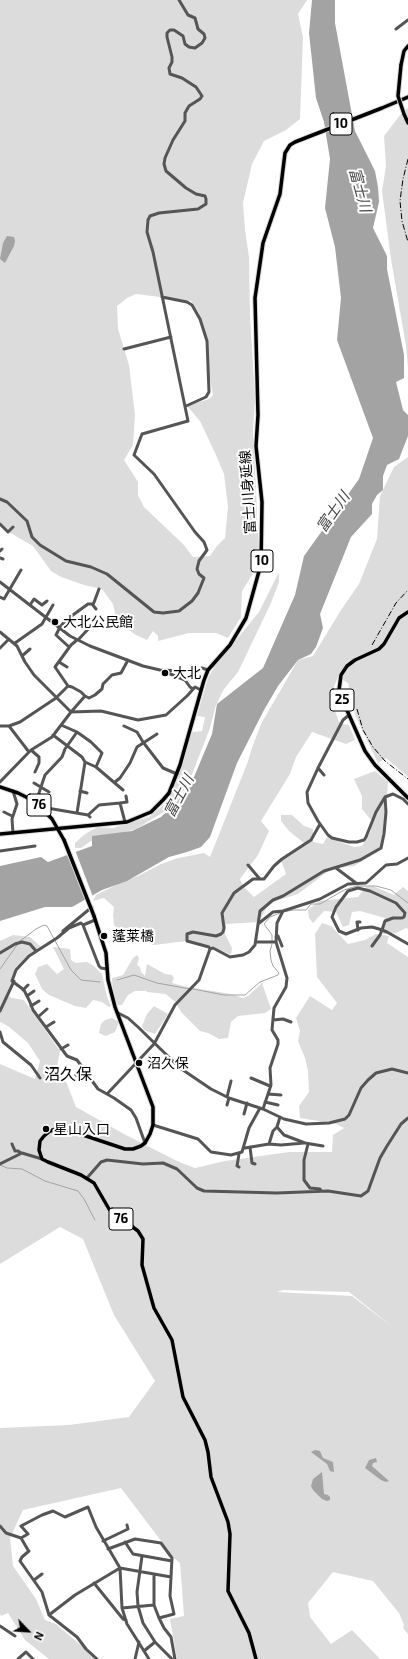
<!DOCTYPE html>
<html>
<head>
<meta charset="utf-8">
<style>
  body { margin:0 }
  #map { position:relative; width:408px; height:1659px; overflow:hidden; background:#fff; font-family:"Exo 2",sans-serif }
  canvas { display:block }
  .north { position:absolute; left:8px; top:1611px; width:40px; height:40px; -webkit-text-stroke:3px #fff; paint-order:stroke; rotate:115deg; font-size:11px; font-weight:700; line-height:16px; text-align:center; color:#000 }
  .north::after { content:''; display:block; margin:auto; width:14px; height:18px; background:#000; clip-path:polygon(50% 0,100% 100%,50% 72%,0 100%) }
</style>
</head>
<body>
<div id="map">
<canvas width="408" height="1659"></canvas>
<div class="north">N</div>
</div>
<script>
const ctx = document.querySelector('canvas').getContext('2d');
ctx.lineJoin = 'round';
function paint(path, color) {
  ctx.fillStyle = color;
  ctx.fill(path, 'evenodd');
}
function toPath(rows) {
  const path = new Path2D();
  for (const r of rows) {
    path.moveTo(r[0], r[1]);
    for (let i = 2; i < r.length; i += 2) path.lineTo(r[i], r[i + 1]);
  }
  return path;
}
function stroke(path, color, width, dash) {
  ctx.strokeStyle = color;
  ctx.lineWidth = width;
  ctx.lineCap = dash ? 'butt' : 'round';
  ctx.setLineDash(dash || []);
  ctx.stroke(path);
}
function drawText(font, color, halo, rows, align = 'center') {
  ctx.font = font + ' "Exo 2","Noto Sans JP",sans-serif';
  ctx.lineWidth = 4;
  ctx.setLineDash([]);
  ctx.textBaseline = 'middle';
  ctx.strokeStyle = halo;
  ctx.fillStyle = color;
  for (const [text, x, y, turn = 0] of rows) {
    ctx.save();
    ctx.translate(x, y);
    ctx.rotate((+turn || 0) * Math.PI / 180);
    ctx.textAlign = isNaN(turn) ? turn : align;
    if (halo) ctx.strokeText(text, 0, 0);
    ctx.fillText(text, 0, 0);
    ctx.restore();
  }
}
const green = toPath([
  [0,0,307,0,298,14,303,37,300,119,286,130,264,141,252,164,243,203,245,230,249,257,250,316,255,398,253,431,259,553,254,572,242,591,241,617,228,638,216,633,189,633,158,641,158,636,153,631,147,640,136,635,117,622,113,604,102,589,84,585,61,577,51,571,33,546,0,527],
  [136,294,191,301,199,313,207,342,208,368,213,395,209,399,187,406,200,421,216,455,224,474,228,507,225,538,217,546,210,556,193,557,184,545,144,507,138,495,138,482,124,460,133,445,135,415,129,365,118,329,117,306,127,298],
  [408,108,408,368,406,346,391,259,382,191,386,166,384,136,404,110],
  [408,457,408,777,386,758,378,763,355,715,348,683,338,677,334,687,339,706,335,711,339,722,343,724,349,725,355,740,346,744,312,732,296,757,290,774,261,821,269,831,258,855,240,879,243,886,254,897,286,874,281,860,305,844,289,831,281,821,281,815,292,815,304,826,313,829,313,842,323,844,327,837,354,847,362,846,371,831,371,820,362,809,362,796,354,779,375,771,388,782,383,849,354,866,331,869,298,894,269,903,259,922,226,924,225,934,232,948,231,955,211,946,187,941,154,945,125,937,114,925,113,915,114,907,104,898,93,901,96,895,120,883,138,876,161,864,178,858,204,853,219,863,210,857,247,764,252,748,261,724,298,660,313,656,341,610,359,584,377,539,380,496,394,467],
  [279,572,279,582,271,603,238,672,224,689,216,705,210,728,189,782,183,791,167,810,136,829,91,841,81,848,75,848,75,843,85,834,98,827,113,828,149,817,165,804,173,790,192,732,202,731,205,717,197,716,208,678,215,666,259,612],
  [373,886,394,895,403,887,408,891,408,929,406,928,396,933,383,934,385,918,360,911,352,912,349,925,343,927,336,912,324,911,313,923,309,918,308,910,319,901,358,897,366,887],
  [322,923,331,926,348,944,365,940,376,934,389,936,387,943,408,957,408,1634,403,1628,404,1625,399,1613,373,1581,333,1572,308,1603,310,1617,331,1644,352,1630,380,1659,177,1659,170,1619,184,1616,180,1563,174,1558,121,1488,23,1510,10,1538,13,1566,36,1599,45,1620,56,1624,97,1659,49,1659,25,1640,8,1613,1,1616,0,1614,0,1428,69,1425,129,1417,155,1381,114,1315,83,1239,60,1227,0,1264,0,1064,35,1079,40,1061,28,1043,8,1026,0,1022,0,941,13,935,30,937,41,947,16,970,6,995,12,998,24,1000,60,1051,57,1067,67,1084,76,1107,124,1134,179,1162,195,1168,225,1161,289,1152,332,1152,333,1135,344,1128,336,1124,300,1118,299,1106,309,1092,308,1071,305,1058,298,1041,300,1031,296,1018,310,996,332,1010,337,1003,317,977,315,934],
  [283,1290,349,1292,395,1329,352,1296,277,1292],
  [53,947,70,949,71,960,76,963,87,962,94,966,102,974,107,997,111,1006,109,1007,102,1002,93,1000,86,1008,75,1006,49,995,42,989,35,974,38,967,47,964,57,974,64,969],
  [137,955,139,958,137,965,140,967,141,972,145,976,147,964,165,974,172,975,174,978,172,983,187,987,231,994,243,998,248,996,262,983,271,1009,265,1013,238,1016,231,1022,228,1038,219,1039,208,1033,200,1031,182,1013,175,1002,166,994,147,992,144,987,146,991,135,991,128,995,122,1005,118,1005,113,996,112,978,123,975,133,958],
  [154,1006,168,1014,155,1034,144,1030,142,1026,147,1014],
  [112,1018,119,1022,115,1032,106,1036,99,1033,101,1024,105,1020]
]);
const water = toPath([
  [312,0,335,0,335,23,355,131,375,171,378,187,379,202,373,228,387,256,387,269,404,355,404,378,396,382,403,410,408,415,408,436,399,459,387,465,383,476,383,490,377,495,372,504,372,514,351,537,320,614,323,628,316,647,311,654,298,660,278,686,264,710,237,763,210,837,201,847,187,852,169,857,127,881,102,890,72,907,45,907,0,921,0,866,41,857,48,862,92,846,92,836,132,831,161,817,178,801,194,777,212,734,217,704,263,668,295,595,304,556,359,479,373,438,337,340,341,298,335,247,325,208,330,159,324,122,316,98,309,33],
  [7,236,14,237,15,241,14,246,5,263,0,259,3,243],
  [315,1450,320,1451,323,1458,333,1462,334,1472,330,1471,327,1464,311,1452],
  [376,1458,377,1462,373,1463,372,1466,389,1481,386,1482,381,1480,365,1468,369,1460],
  [322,1472,324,1494,328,1495,330,1497,330,1500,327,1501,322,1499,313,1490,311,1486,313,1479]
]);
const pier = toPath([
  [75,850,93,897,87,900,68,853]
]);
const stream = toPath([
  [283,912,293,910,306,910,311,904,320,904,344,890,357,886,376,886,391,890,408,903],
  [20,941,36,929,44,925,47,926,71,970,81,980,100,982],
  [272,941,272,935,264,924,270,917,280,913],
  [0,969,17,945],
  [117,980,134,975,157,983,190,989],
  [193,989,224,995,245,995,260,982,278,975,279,973,273,966,271,960,270,951,272,944],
  [0,1165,7,1168,22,1169,45,1181,78,1191,84,1199,95,1220]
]);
const minor = toPath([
  [396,29,408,20],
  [162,297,187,302,192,305,200,319,207,341,209,392,206,397,186,406],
  [124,349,171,337],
  [0,499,7,502,27,521,32,537,40,545,66,561,91,567,107,574,154,612,163,613,179,611,192,601,198,593,204,578,199,574,197,569,199,561,207,550,204,542,195,532,154,474,134,455,142,434,188,421,153,252,147,232,148,220,150,216,159,213,198,209,206,204,206,199,205,196,196,194,186,188,166,171,164,164,165,158,173,140,185,121,185,113,189,106,200,99,202,96,196,87,182,78,170,74,169,68,172,62,172,57,167,37,167,33,170,30,174,30,183,36,185,44,189,47,195,48,202,43,205,38,204,34,198,29,195,18,188,15,179,0],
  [0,524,8,532,13,527],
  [0,551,2,549],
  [0,558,3,559],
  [0,582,70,636,90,646,143,666,160,670,184,671,202,668,208,670],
  [0,597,4,599,21,570],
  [30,605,34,599,42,605,47,601],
  [93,605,99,589],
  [0,632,17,646,25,662,34,675,71,712,85,696,81,692,72,687,68,686,55,667,71,645,77,640],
  [78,640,91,626],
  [15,643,42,624,53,605],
  [69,647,56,635,60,627,66,620,88,604,92,604,96,609],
  [0,648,9,639],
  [22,656,30,649],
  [59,662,67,667],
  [163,671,185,680,190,687,193,689],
  [85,696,89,698,95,695,102,689,103,684,112,675,121,673,128,660],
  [349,715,343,720,318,768,307,792,308,803,318,821,328,835,332,838,349,842,357,842,364,840,366,837,376,812,385,797,393,794,403,799,408,804],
  [61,725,77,732,91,742,102,753,96,767],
  [0,726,9,726,29,752],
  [9,726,20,722,56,698,68,686],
  [124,726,137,732,143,742,163,768,177,774],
  [53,735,82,757,85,762,77,813],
  [31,750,39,757,39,763,35,772],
  [85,762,96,767,123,790],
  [318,768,324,775],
  [0,782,31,750,52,737,71,712,101,711,138,720,166,715,187,696,195,687,201,690],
  [115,782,120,778,130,763,137,747,157,734],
  [34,783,49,792],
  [13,791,17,804,12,819,13,833],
  [80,791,87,793],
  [36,802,45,775,62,757,65,749,77,732],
  [120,803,127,802,126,796],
  [44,811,47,808,88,815,90,817],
  [4,812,12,816],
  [88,815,99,805,120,803,125,822],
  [0,851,35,846],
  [248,865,259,878],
  [336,868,356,883],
  [258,924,273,912,283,911,320,899,348,884,366,883,386,865,397,864,408,858],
  [83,925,95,920],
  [358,930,357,922,360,922],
  [63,931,92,907],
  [276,937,278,936,282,946],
  [256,942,276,942],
  [372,946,380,935,382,930,385,921,393,918,402,918,404,917,405,913,396,903,370,891,358,888,348,891,336,907,332,917,339,931,346,934,361,928,372,927,379,929,382,930,387,932,408,944],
  [210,949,209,947,187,941,187,934,193,932,216,936,221,934,223,932,224,928,222,913,234,893,253,879,264,879,274,866,282,859,311,840,320,824],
  [0,953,15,944,22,942,30,944,36,951],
  [107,969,101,968,99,966,83,925,81,923,69,928,57,938,29,956,16,970,12,981,24,990,30,1002,33,1010,67,1056,77,1060,98,1089,114,1098,131,1110,136,1118,145,1143],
  [23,990,28,985],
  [27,996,34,991],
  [31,1006,39,1001],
  [0,1011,14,981],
  [118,1013,128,1018,138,1027,180,1068,211,1089,229,1098,263,1109,284,1119,306,1124,329,1123,345,1119,349,1115,361,1088,368,1080,376,1073,392,1069,408,1073],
  [38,1017,47,1009],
  [273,1020,283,1019,291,1022],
  [46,1027,54,1022],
  [0,1032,3,1042,31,1065,40,1078],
  [61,1049,68,1045],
  [76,1075,84,1069],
  [251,1078,270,1086],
  [107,1094,154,1044,175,1005,199,980,210,949,213,948,230,957,243,955,249,952,255,945,260,911,273,900,283,896,324,871,360,860,381,848,384,834,386,812,385,797],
  [268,1094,281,1095],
  [227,1097,231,1081],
  [265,1102,278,1105],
  [227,1105,229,1098],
  [263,1109,271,1085,270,1068,278,1044,278,1040,272,1030,274,1008,286,987,287,978,276,942,277,923,283,911],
  [244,1114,247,1103],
  [280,1117,277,1127,284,1135,305,1143,323,1146],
  [153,1125,198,1139,211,1152,231,1155,242,1152,249,1128,260,1108],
  [12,1144,15,1151,18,1151,21,1153],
  [269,1144,273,1131,277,1127],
  [308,1144,304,1160,304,1180,310,1188,320,1189,321,1191],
  [250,1147,252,1163,255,1164],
  [245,1148,269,1144,281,1145,304,1143],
  [239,1154,237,1166,239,1167],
  [0,1164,22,1153,42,1159],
  [87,1178,101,1162,107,1160,143,1164,163,1163,177,1169,197,1188,204,1191,277,1193,328,1191,361,1196,368,1191,380,1158,387,1146,401,1124,408,1118],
  [0,1526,6,1533,21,1538,28,1550,29,1551,22,1557,20,1561,42,1592,49,1615,77,1637,86,1649,97,1659],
  [21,1538,28,1534,21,1526,42,1515,53,1511,65,1517,88,1507,96,1527,120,1568,122,1608,127,1624,149,1659],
  [103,1541,128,1529,127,1525],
  [125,1542,133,1554,172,1561],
  [108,1549,135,1539,161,1543,172,1558,170,1596,174,1614,159,1618,164,1628,171,1637,175,1659],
  [142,1556,137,1592,138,1606,143,1623,155,1642,172,1659],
  [154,1574,154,1605,159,1618],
  [34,1580,42,1574],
  [94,1583,123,1619,126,1620],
  [122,1608,154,1605],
  [49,1615,75,1595,120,1568,171,1577],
  [0,1626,15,1636],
  [144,1651,155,1642],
  [18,1659,26,1652,33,1659],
  [135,1659,139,1642]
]);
const major = toPath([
  [401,65,404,51,408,46],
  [404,114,408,123],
  [408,612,399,618,384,644,379,649,355,660,347,666,341,675,339,690,342,699,365,751,375,765,408,798],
  [0,787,18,793,36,802,52,819,64,840],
  [0,834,127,822,151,812,163,800,169,793,180,765,204,680,208,670,230,645,246,618,261,564,262,502,256,446,258,415,255,298,263,243,280,194,285,153,290,145,295,142,382,108,408,97],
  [94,916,106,953,108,980,115,1007,153,1107,153,1125,150,1134,145,1143,141,1146,133,1149,125,1149,71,1131,56,1129,50,1131,44,1136,40,1141,39,1150,42,1159,48,1162,81,1175,94,1183,109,1209,138,1231,143,1239,142,1265,152,1301,154,1308,172,1340,183,1397,205,1440,208,1452,211,1477,228,1522,230,1534,228,1591,249,1633,256,1659]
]);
const rail = toPath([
  [408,159,403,179,400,201,402,221,408,242],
  [372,645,396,603,408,590],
  [357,709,363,730,373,747,385,761,408,779]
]);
const majorBridge = toPath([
  [401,65,398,96,404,114],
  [64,840,94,916]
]);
const markers = [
  [55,622,4,"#000"],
  [165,673,4,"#000"],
  [104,936,4,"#000"],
  [139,1063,4,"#000"],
  [46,1129,4,"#000"]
];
const shields = [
  [341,124,22],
  [262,561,22],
  [342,700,24],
  [39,805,24],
  [121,1219,24]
];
const shieldNames = [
  ["10",341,124],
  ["10",262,561],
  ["25",342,700],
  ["76",39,805],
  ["76",121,1219]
];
const streetNames = [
  ["富士川身延線",248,492,-94]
];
const poiNames = [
  ["大北公民館",63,622],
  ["大北",173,673],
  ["蓬莱橋",112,936],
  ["沼久保",147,1063],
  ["星山入口",54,1129]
];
const waterNames = [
  ["富士川",360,190,75],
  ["富士川",333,512,-55],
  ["富士川",179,796,-62]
];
const quarterNames = [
  ["沼久保",68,1075]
];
paint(green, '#dcdcdc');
paint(water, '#a3a3a3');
paint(pier, '#fff');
stroke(stream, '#a3a3a3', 1);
stroke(major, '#dbdbdb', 5.5);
stroke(minor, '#555', 3);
stroke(major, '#000', 3.5);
stroke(rail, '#000', 1, [6, 2, 1, 2]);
stroke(majorBridge, '#dbdbdb', 5.5, []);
stroke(majorBridge, '#000', 3.5);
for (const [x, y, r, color] of markers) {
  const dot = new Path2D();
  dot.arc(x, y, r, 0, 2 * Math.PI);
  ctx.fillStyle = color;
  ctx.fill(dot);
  stroke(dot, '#fff', 1.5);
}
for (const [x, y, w] of shields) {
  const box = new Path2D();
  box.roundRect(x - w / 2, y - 11, w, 22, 3);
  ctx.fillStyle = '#fff';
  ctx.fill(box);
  stroke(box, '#000', 1);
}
drawText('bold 13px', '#000', null, shieldNames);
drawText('14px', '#000', '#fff', streetNames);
drawText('14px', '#000', '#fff', poiNames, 'left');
drawText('italic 15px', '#444', '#fff', waterNames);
drawText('16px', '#000', '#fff', quarterNames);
</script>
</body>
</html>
